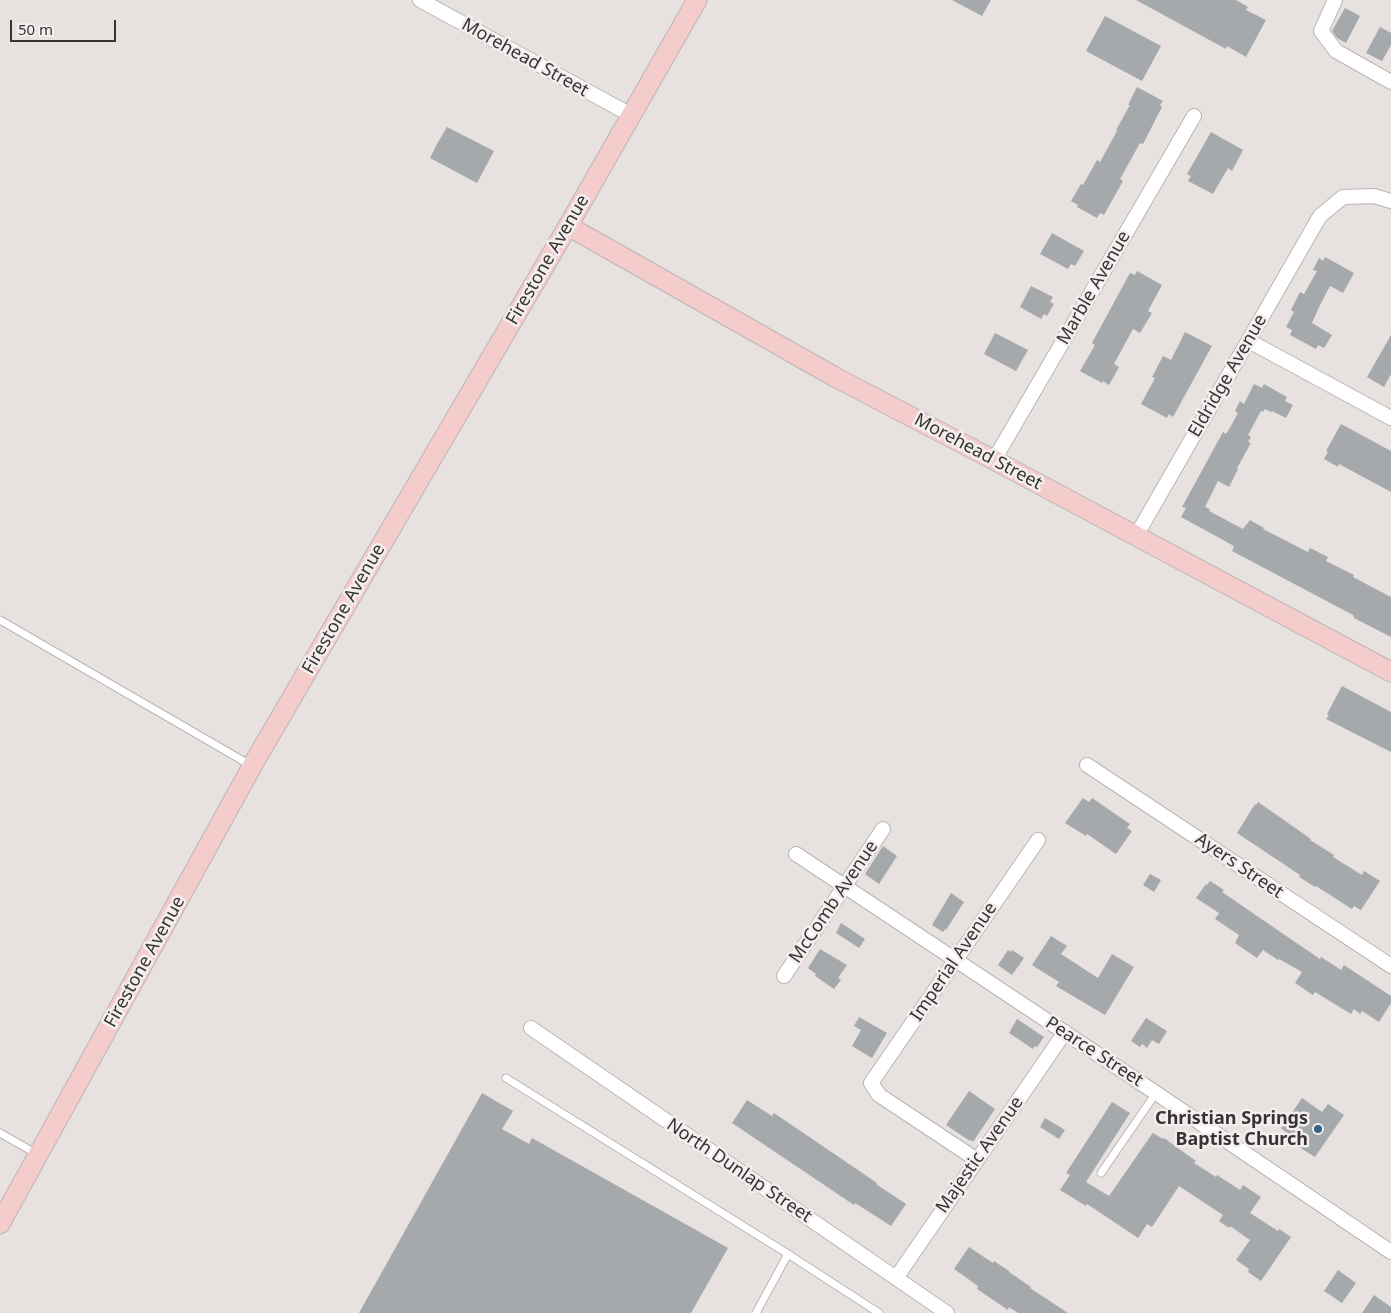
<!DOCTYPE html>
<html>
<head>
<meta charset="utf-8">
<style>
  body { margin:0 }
  #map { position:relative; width:1391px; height:1313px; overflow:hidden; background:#e7e1e0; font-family:"Noto Sans",sans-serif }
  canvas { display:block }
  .scale { position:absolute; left:10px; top:20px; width:106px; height:22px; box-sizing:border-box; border:2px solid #373434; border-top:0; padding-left:6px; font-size:15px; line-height:18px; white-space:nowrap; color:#373434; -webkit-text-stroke:4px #f5eeee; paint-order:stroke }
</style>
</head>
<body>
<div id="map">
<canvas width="1391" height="1313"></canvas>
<div class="scale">50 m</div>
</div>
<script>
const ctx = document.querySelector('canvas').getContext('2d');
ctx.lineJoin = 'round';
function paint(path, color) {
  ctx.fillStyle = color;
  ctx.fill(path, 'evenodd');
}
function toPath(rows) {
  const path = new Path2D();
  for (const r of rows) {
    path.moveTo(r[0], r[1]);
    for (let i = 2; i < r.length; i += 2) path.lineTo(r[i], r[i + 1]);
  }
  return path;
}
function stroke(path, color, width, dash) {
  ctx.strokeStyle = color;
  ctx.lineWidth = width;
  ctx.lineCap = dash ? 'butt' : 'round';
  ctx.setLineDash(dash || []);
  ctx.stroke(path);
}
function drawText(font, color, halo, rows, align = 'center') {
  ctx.font = font + ' "Noto Sans",sans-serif';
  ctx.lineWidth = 5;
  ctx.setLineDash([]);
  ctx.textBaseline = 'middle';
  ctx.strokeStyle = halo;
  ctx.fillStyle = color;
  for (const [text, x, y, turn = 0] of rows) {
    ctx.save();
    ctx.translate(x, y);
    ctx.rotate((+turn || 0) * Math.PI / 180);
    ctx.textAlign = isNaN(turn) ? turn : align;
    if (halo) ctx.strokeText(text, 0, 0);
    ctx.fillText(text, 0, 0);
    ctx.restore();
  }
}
const building = toPath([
  [952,0,991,0,982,16],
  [1136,0,1236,0,1248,7,1246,10,1266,20,1246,57,1227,46,1226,49],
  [1345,8,1360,16,1346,43,1337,38,1332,31],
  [1105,16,1161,46,1142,81,1086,51],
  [1380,27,1391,33,1391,45,1382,61,1366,53],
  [1137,87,1163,101,1160,105,1162,107,1143,144,1140,143,1120,179,1123,181,1104,215,1100,213,1097,218,1077,207,1078,205,1071,201,1081,184,1083,185,1097,160,1100,162,1117,131,1116,130,1130,105,1128,105],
  [447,127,494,151,477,183,430,158,437,144],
  [1211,132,1243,150,1232,171,1228,168,1213,194,1188,181,1191,176,1187,174],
  [1052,233,1084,251,1075,266,1071,264,1068,269,1040,254],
  [1325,257,1354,273,1343,293,1330,286,1320,305,1312,323,1332,335,1324,348,1318,345,1316,349,1290,335,1292,330,1286,327,1294,312,1291,310,1300,292,1304,294,1317,271,1313,270,1319,258,1323,261],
  [1137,271,1162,285,1148,311,1152,313,1140,333,1133,329,1114,364,1119,367,1109,385,1103,381,1102,383,1080,371,1095,345,1092,343,1125,282,1130,273,1135,275],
  [1031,286,1053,297,1050,302,1054,304,1047,316,1044,314,1041,319,1020,307],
  [1185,332,1212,346,1173,417,1169,414,1167,418,1141,404,1155,378,1152,377,1163,356,1171,360],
  [995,333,1028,350,1016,371,984,354],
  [1391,335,1391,374,1384,387,1367,377],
  [1254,384,1262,388,1264,384,1287,397,1285,401,1293,405,1286,418,1272,411,1271,412,1265,409,1263,412,1261,411,1248,435,1251,437,1248,442,1251,443,1237,468,1238,469,1229,487,1218,481,1205,507,1210,509,1209,511,1243,529,1250,520,1264,528,1263,529,1308,552,1310,548,1328,557,1326,561,1354,575,1353,577,1391,597,1391,637,1354,618,1353,615,1232,551,1234,546,1181,517,1186,508,1182,507,1205,465,1223,432,1226,434,1232,424,1238,413,1235,411,1240,401,1244,404],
  [1341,424,1391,451,1391,492,1339,464,1338,467,1324,459,1328,452,1326,451],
  [1342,686,1391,712,1391,752,1326,719,1329,715,1327,714],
  [1083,798,1089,802,1092,798,1130,824,1127,828,1132,831,1116,854,1087,834,1086,836,1065,823],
  [1258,802,1311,839,1310,840,1334,855,1333,857,1362,875,1364,871,1380,881,1361,910,1354,906,1352,909,1316,886,1315,887,1299,877,1300,875,1237,833,1255,804,1256,805],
  [883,846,897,856,879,884,865,874],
  [1150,874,1161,880,1154,892,1143,885],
  [1210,881,1224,890,1222,892,1320,959,1321,957,1341,970,1344,965,1391,996,1391,1003,1379,1022,1362,1011,1360,1014,1354,1009,1351,1014,1315,992,1313,995,1295,983,1302,972,1279,959,1278,960,1263,950,1257,958,1235,943,1239,935,1215,919,1219,913,1196,898,1206,884,1207,885],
  [951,893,964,902,946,930,945,929,943,932,932,925],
  [841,923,865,939,859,948,836,933],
  [1051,936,1067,946,1061,954,1098,978,1112,954,1134,967,1105,1015,1056,986,1059,982,1032,965],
  [820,949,847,965,838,978,841,980,834,989,815,976,816,974,808,968],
  [1008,950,1011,952,1012,950,1024,958,1012,975,998,965],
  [859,1017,887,1033,872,1058,852,1046,861,1030,854,1026],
  [1146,1018,1167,1031,1159,1044,1152,1040,1147,1048,1142,1044,1140,1047,1131,1041],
  [1017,1019,1044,1037,1037,1047,1035,1046,1033,1049,1009,1033],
  [969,1091,995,1109,973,1142,971,1140,970,1141,946,1125],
  [482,1093,513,1111,502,1129,529,1144,532,1138,728,1248,691,1313,359,1313],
  [1302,1098,1322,1112,1328,1104,1344,1115,1315,1157,1299,1147,1301,1144,1286,1134,1287,1133,1281,1128],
  [747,1100,772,1116,774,1113,855,1168,877,1183,876,1184,906,1204,891,1226,855,1203,854,1205,732,1123],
  [1112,1102,1130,1113,1086,1182,1109,1196,1152,1134,1153,1133,1163,1139,1164,1138,1196,1161,1194,1163,1216,1177,1217,1175,1240,1190,1243,1185,1261,1197,1250,1213,1278,1231,1279,1229,1291,1237,1261,1281,1248,1272,1249,1269,1236,1260,1250,1240,1230,1226,1229,1228,1219,1221,1223,1215,1179,1186,1152,1227,1147,1224,1138,1238,1087,1204,1086,1206,1060,1190,1070,1175,1066,1173],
  [1045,1118,1065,1130,1059,1139,1040,1127],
  [969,1247,993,1263,994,1261,1009,1271,1009,1272,1031,1287,1030,1288,1068,1313,1018,1313,1009,1307,1008,1310,977,1289,978,1286,954,1269],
  [1338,1270,1356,1283,1342,1303,1324,1291],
  [1374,1295,1391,1307,1391,1313,1362,1313]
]);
const lane = toPath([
  [0,620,252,766],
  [506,1078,788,1254,756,1313],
  [0,1133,37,1154],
  [1101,1173,1156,1093],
  [788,1254,879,1313]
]);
const street = toPath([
  [420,0,631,115],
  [1335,0,1321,31,1336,51,1391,82],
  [1249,341,1391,418],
  [994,460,1194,116],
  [1136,536,1320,216,1343,197,1374,196,1391,201],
  [1087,765,1391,966],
  [796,854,1156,1093,1391,1252],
  [784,976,883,829],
  [531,1028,947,1313],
  [977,1160,879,1095,871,1083,1038,840],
  [896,1278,1065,1032]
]);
const secondary = toPath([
  [568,226,835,377,994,460,1391,672],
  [0,1224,256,759,568,226,697,0]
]);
const markers = [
  [1318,1129,5,"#346684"]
];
const streetNames = [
  ["Morehead Street",525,58,29],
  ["Firestone Avenue",548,260,-60],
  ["Marble Avenue",1094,288,-60],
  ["Eldridge Avenue",1228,376,-60],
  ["Morehead Street",978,452,28],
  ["Firestone Avenue",344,609,-60],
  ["Ayers Street",1239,866,34],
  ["McComb Avenue",834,902,-56],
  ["Firestone Avenue",145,962,-61],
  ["Imperial Avenue",954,962,-56],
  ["Pearce Street",1094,1052,33],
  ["Majestic Avenue",980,1155,-55],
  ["North Dunlap Street",739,1171,34]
];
const poiNames = [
  ["Christian Springs",1308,1119],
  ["Baptist Church",1308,1140]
];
paint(building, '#a5a9ac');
stroke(lane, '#bbb5b4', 9);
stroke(street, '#bbb5b4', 16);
stroke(secondary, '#bbb5b4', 21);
stroke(lane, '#fff', 7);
stroke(street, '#fff', 14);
stroke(secondary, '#f5cccc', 19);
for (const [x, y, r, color] of markers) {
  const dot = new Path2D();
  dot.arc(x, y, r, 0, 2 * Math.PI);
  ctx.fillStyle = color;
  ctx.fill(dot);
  stroke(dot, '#f5eeee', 2);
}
drawText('18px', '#373434', '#f5eeee', streetNames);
drawText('bold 18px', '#373434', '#f5eeee', poiNames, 'right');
</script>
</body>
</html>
